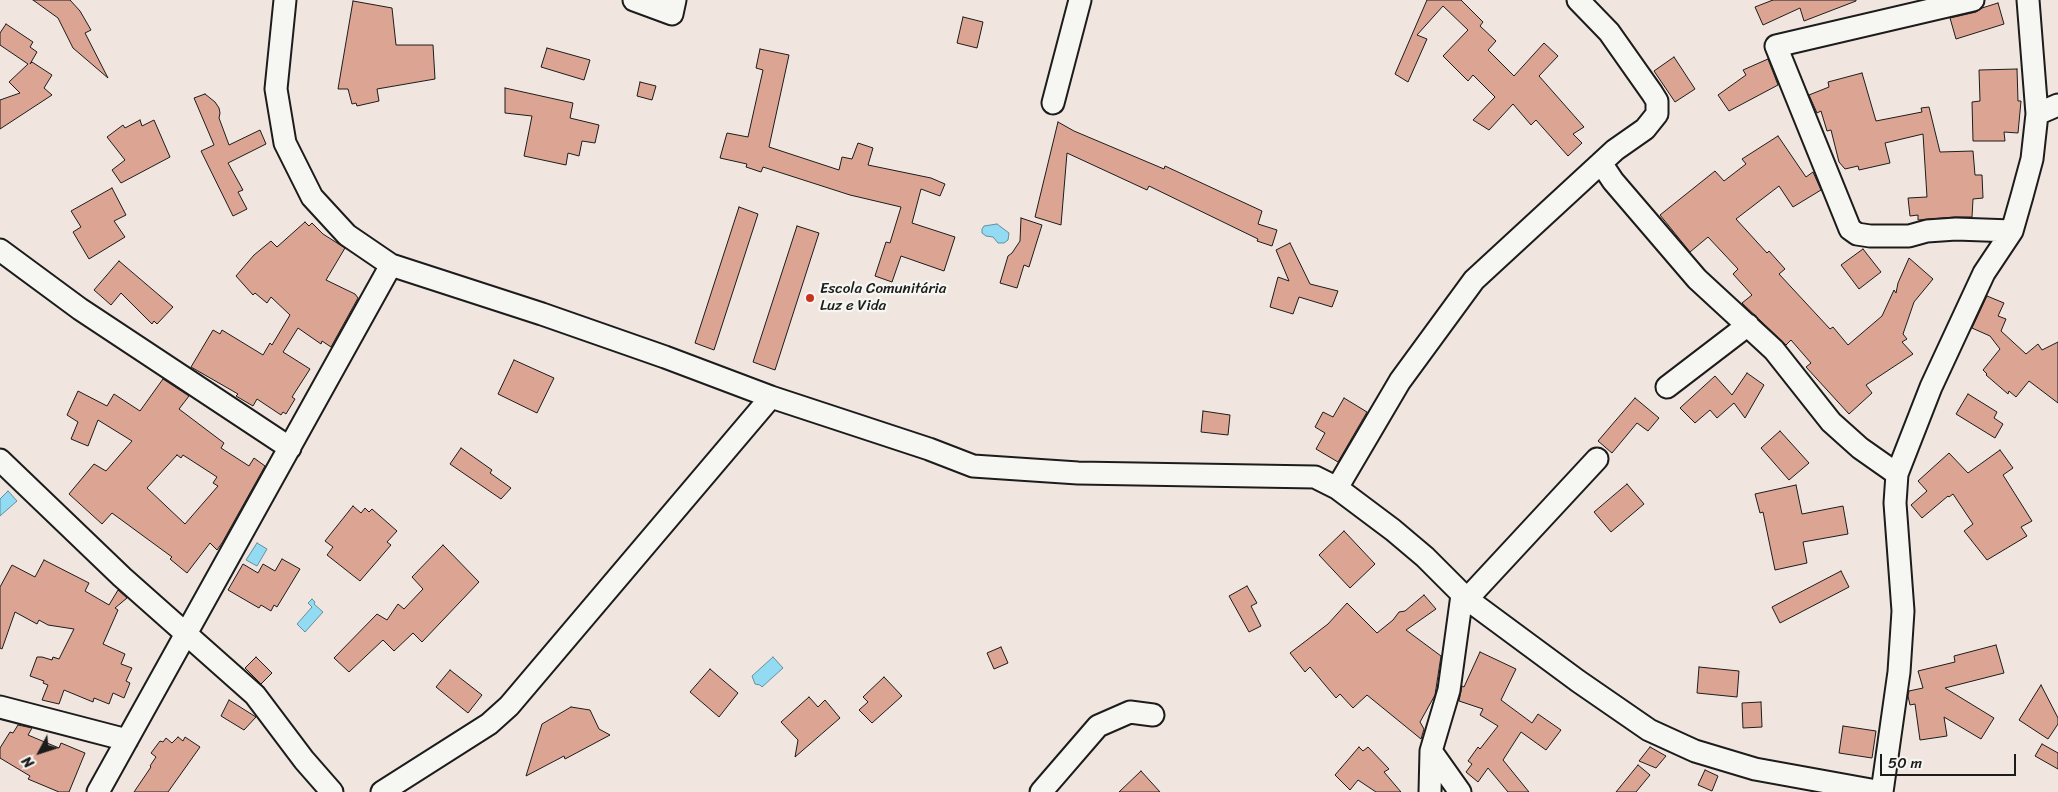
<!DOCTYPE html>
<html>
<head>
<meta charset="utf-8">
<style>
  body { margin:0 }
  #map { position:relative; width:2058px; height:792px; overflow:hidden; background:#f1e6df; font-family:Sriracha,sans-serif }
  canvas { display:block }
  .north { position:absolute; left:15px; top:727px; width:50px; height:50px; -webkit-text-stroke:4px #f6f6f2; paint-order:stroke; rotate:230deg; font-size:14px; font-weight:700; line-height:20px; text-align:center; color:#1c1c1c }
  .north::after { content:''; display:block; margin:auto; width:18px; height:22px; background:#1c1c1c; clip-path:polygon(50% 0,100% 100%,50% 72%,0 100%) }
  .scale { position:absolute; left:1880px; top:754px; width:136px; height:22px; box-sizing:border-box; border:2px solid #1c1c1c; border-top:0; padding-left:6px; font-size:15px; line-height:18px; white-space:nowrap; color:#1c1c1c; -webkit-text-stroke:4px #f6f6f2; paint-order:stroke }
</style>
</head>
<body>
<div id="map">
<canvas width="2058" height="792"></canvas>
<div class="north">N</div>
<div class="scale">50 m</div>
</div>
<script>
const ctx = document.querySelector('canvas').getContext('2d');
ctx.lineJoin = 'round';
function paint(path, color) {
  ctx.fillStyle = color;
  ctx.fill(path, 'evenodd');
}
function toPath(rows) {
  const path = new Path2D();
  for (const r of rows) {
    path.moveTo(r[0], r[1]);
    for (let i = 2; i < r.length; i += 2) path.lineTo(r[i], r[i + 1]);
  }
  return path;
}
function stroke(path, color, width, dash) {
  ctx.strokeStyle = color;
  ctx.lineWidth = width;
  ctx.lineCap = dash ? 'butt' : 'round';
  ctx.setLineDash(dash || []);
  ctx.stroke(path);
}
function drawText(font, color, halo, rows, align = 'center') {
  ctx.font = font + ' Sriracha,sans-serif';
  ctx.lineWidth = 4.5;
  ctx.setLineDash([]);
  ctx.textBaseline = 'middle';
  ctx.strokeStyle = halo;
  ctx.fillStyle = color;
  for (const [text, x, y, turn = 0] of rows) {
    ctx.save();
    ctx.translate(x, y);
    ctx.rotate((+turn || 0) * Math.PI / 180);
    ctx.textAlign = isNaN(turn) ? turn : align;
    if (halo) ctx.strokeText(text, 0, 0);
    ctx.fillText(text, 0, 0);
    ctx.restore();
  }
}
const water = toPath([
  [997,224,1009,233,1008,240,1004,243,998,243,993,237,986,236,982,233,982,229,984,226,997,224],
  [8,491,17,501,0,516,0,499,8,491],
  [257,543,267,549,257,566,246,560,257,543],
  [312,599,315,602,314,604,323,612,305,632,297,624,312,607,308,603,312,599],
  [773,657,783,668,762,687,760,685,755,684,752,676,773,657]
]);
const building = toPath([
  [33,0,70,0,80,11,91,30,85,33,108,78,73,48,58,18,33,0],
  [1427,0,1461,0,1483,22,1480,26,1496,41,1488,50,1514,76,1544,43,1558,56,1539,76,1584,127,1573,134,1582,143,1568,156,1536,120,1531,125,1513,104,1489,130,1473,120,1495,97,1473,75,1468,81,1443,56,1468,30,1443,6,1417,35,1427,39,1408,82,1395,74,1427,0],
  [1773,0,1856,0,1856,1,1804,21,1800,8,1763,25,1755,7,1773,0],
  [353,1,392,8,396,45,433,45,435,79,377,89,379,101,357,106,356,103,352,104,348,89,338,89,353,1],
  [1998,3,2004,24,1956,39,1950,18,1976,12,1982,8,1998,3],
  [963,17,983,22,977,48,957,43,963,17],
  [6,24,33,42,30,47,37,52,30,64,32,62,52,75,44,88,52,95,0,129,0,100,20,93,9,82,28,64,0,45,0,33,6,24],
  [547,48,590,60,584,80,541,67,547,48],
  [760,49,789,55,769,147,839,170,842,157,852,159,858,143,873,148,868,165,931,178,945,184,940,196,921,189,912,223,955,237,944,271,901,256,892,282,875,276,886,242,890,243,901,207,850,195,763,167,761,172,746,167,747,164,720,158,727,133,748,137,763,70,756,68,760,49],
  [1674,57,1695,89,1675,102,1654,71,1674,57],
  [1768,59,1778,85,1729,111,1718,95,1746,75,1743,70,1768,59],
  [2017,69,2018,101,2021,101,2018,133,2004,132,2005,141,1973,141,1972,102,1980,101,1979,70,2017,69],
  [1862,73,1876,121,1922,112,1921,108,1929,107,1940,152,1973,151,1975,175,1982,175,1983,198,1973,199,1972,217,1955,217,1918,220,1918,215,1910,216,1908,198,1927,197,1923,134,1885,143,1890,163,1859,170,1858,166,1845,169,1839,162,1831,130,1827,131,1821,111,1817,113,1809,95,1829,87,1828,82,1862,73],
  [640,82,656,86,652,100,637,96,640,82],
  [505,88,573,103,570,118,599,125,595,143,582,141,579,156,568,153,566,165,524,156,532,116,505,113,505,88],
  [205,94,215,102,219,108,220,113,219,118,229,145,260,130,266,144,228,163,243,190,238,192,247,209,233,216,201,151,214,145,194,98,205,94],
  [140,120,142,126,154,120,170,157,121,183,112,170,125,160,107,137,123,125,125,128,140,120],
  [1058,122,1074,131,1164,169,1165,166,1262,211,1258,224,1277,230,1272,246,1257,241,1258,239,1149,186,1147,190,1067,153,1061,225,1035,217,1058,122],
  [1778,136,1806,177,1813,172,1821,190,1793,207,1779,186,1736,219,1767,253,1769,251,1785,269,1779,274,1830,329,1833,327,1848,345,1882,316,1894,290,1896,293,1898,283,1909,258,1933,279,1914,302,1903,334,1907,339,1902,342,1913,354,1866,385,1872,393,1849,414,1806,367,1811,363,1791,340,1786,345,1742,303,1752,295,1733,274,1738,269,1708,237,1690,252,1660,215,1715,171,1724,181,1746,164,1742,159,1778,136],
  [112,188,126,215,114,221,125,237,89,259,73,232,81,227,71,211,112,188],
  [739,207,758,214,714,350,695,343,739,207],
  [1021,218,1042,225,1029,267,1024,265,1017,288,1000,283,1008,256,1012,253,1020,241,1021,218],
  [305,222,309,226,312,223,323,234,345,248,326,280,355,294,358,298,331,347,322,341,321,344,298,328,283,352,310,369,292,397,295,399,286,414,283,412,281,415,257,399,253,406,236,396,238,394,191,367,213,330,220,334,222,330,263,355,270,343,272,345,290,315,271,297,267,303,255,293,253,295,236,276,254,255,271,241,277,247,305,222],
  [797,226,819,233,775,370,753,362,797,226],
  [1290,243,1310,284,1338,291,1332,307,1299,297,1293,314,1270,307,1278,277,1289,281,1276,250,1290,243],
  [1863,249,1881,272,1859,289,1841,265,1863,249],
  [119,261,173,307,157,324,154,321,152,324,121,293,111,305,94,290,119,261],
  [1987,296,2004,303,1998,316,2006,319,2001,331,2026,354,2038,344,2042,350,2058,342,2058,403,2029,381,2016,397,2009,391,2008,394,1986,375,1987,374,1983,370,2000,349,1990,336,1972,328,1987,296],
  [514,360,554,378,537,413,498,394,514,360],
  [1747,373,1764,385,1745,418,1734,403,1717,418,1710,410,1695,423,1680,408,1715,376,1732,395,1747,373],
  [163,379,189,396,179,409,224,443,221,448,249,466,254,458,265,466,222,543,217,550,210,543,187,573,170,559,172,557,112,513,102,524,69,494,94,464,106,471,132,441,98,420,88,446,71,439,78,422,67,415,78,391,107,406,114,394,140,411,163,379],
  [177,455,181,458,183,455,217,477,213,483,218,486,185,524,147,488,177,455],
  [1968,394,1997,412,1994,418,2003,424,1995,438,1956,414,1968,394],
  [1344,398,1367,412,1338,462,1316,449,1325,433,1315,427,1323,412,1333,417,1344,398],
  [1635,398,1659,418,1648,431,1637,423,1612,453,1598,441,1635,398],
  [1203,411,1230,415,1228,435,1201,432,1203,411],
  [1780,431,1809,463,1789,480,1761,448,1780,431],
  [461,448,492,470,490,473,511,488,501,499,450,464,461,448],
  [2000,450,2013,468,2003,475,2032,521,2021,527,2027,536,1987,560,1964,531,1973,524,1953,494,1949,497,1948,496,1922,518,1911,505,1927,491,1918,481,1949,453,1968,473,2000,450],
  [1627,484,1644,504,1611,532,1594,512,1627,484],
  [1796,485,1802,514,1843,506,1848,534,1803,542,1807,563,1775,570,1763,512,1760,513,1755,494,1796,485],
  [353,506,361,513,365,508,369,512,372,509,397,531,387,542,391,545,360,581,327,555,333,547,325,541,353,506],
  [1344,531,1375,564,1350,588,1319,555,1344,531],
  [443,545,479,582,422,642,413,633,394,651,383,640,349,672,334,658,377,614,387,620,398,604,404,609,423,589,412,577,443,545],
  [282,559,300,569,277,607,274,605,271,611,261,605,259,608,228,590,243,564,258,573,263,564,275,571,282,559],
  [44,560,89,583,85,591,109,605,118,590,127,598,115,608,118,610,103,644,125,654,121,664,132,668,126,681,130,683,124,698,113,693,109,704,94,698,93,702,64,690,59,704,42,700,48,685,43,683,44,681,30,676,37,657,42,657,52,660,53,657,59,659,74,629,48,625,39,620,37,624,15,612,2,649,0,648,0,587,12,565,35,577,44,560],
  [1841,571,1849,587,1780,623,1772,607,1841,571],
  [1247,586,1257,603,1251,606,1261,626,1249,632,1229,596,1247,586],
  [1424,595,1436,609,1406,630,1441,656,1435,695,1420,722,1424,729,1421,739,1367,695,1353,708,1340,694,1336,698,1310,667,1305,672,1290,653,1328,624,1347,603,1377,633,1393,620,1399,612,1405,611,1424,595],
  [1996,645,2004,673,1945,688,1994,718,1981,739,1944,717,1947,736,1920,740,1915,704,1910,705,1908,696,1909,691,1923,688,1918,671,1955,662,1954,656,1996,645],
  [1001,647,1008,663,994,669,987,653,1001,647],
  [1480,652,1516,669,1501,700,1532,723,1538,714,1561,730,1546,750,1521,732,1503,760,1529,792,1508,792,1488,768,1478,782,1466,772,1472,764,1468,761,1478,747,1480,749,1498,726,1480,715,1483,709,1459,701,1462,686,1464,687,1480,652],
  [256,657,272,673,261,684,245,668,256,657],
  [1699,667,1739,671,1737,697,1697,693,1699,667],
  [710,669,738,693,719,717,690,692,710,669],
  [450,670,482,695,468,713,436,687,450,670],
  [884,677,902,696,872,723,859,710,868,702,863,697,884,677],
  [2041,685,2058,718,2058,724,2048,739,2019,720,2041,685],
  [809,697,818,707,825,700,840,718,795,757,798,740,781,722,809,697],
  [229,700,256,717,244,730,221,716,229,700],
  [1761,702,1762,727,1743,728,1742,703,1761,702],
  [571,707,590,710,599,729,610,735,565,759,564,756,526,776,542,724,571,707],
  [18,725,32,728,28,735,59,748,61,743,85,753,69,792,59,792,28,779,30,776,0,758,0,748,10,732,13,733,18,725],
  [1843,726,1876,731,1872,758,1839,753,1843,726],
  [178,737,183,741,185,737,200,747,168,792,134,792,151,767,150,766,156,757,151,753,160,741,163,742,166,738,172,743,178,737],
  [2042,744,2058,753,2058,769,2035,756,2042,744],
  [1359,747,1363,751,1368,747,1389,769,1384,772,1401,792,1376,792,1358,780,1350,790,1335,775,1359,747],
  [1650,747,1666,756,1656,768,1639,761,1650,747],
  [1638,765,1650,775,1636,792,1616,792,1638,765],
  [1705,770,1718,776,1712,791,1698,785,1705,770],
  [1141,771,1160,792,1119,792,1141,771]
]);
const minor = toPath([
  [285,0,276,89,285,143,312,197,347,235,391,265,542,314,665,357,771,397,929,449,973,466,1078,473,1315,477,1337,488,1393,530,1425,557,1467,599,1578,681,1649,730,1695,751,1755,769,1882,792],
  [634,0,672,14,675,0],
  [1973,0,1776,46,1850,229,1857,234,1870,236,1909,236,1927,231,1956,229,2012,231],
  [1053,103,1080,0],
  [2037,114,2058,105],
  [1601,163,1613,181,1697,279,1774,350,1831,422,1860,448,1897,474],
  [0,250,80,309,290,448],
  [1667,387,1748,325],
  [0,460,122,577,255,695,304,760,332,792],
  [1337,488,1400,381,1474,280,1615,150,1645,129,1657,114,1657,101,1652,93,1609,32,1578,0],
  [1467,599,1597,459],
  [0,707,127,740],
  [1431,751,1460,792],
  [98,792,391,265],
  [382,792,489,724,509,706,771,397],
  [1041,792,1098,726,1130,712,1153,715],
  [1430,792,1431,751,1449,690,1462,595],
  [1882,792,1899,672,1903,611,1895,503,1897,474,1931,387,1984,273,2012,231,2022,196,2032,159,2037,114,2028,0]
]);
const markers = [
  [810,298,5,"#c8321e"]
];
const poiNames = [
  ["Escola Comunitária",820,289],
  ["Luz e Vida",820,306]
];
paint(water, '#92dbf3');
stroke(water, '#638f9d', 1);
paint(building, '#dca593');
stroke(building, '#1c1c1c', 1);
stroke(minor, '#1c1c1c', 25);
stroke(minor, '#f6f6f2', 21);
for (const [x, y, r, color] of markers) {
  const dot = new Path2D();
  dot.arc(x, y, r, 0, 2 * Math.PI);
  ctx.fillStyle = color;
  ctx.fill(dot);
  stroke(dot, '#f6f6f2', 2);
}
drawText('15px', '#1c1c1c', '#f6f6f2', poiNames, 'left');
</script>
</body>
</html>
